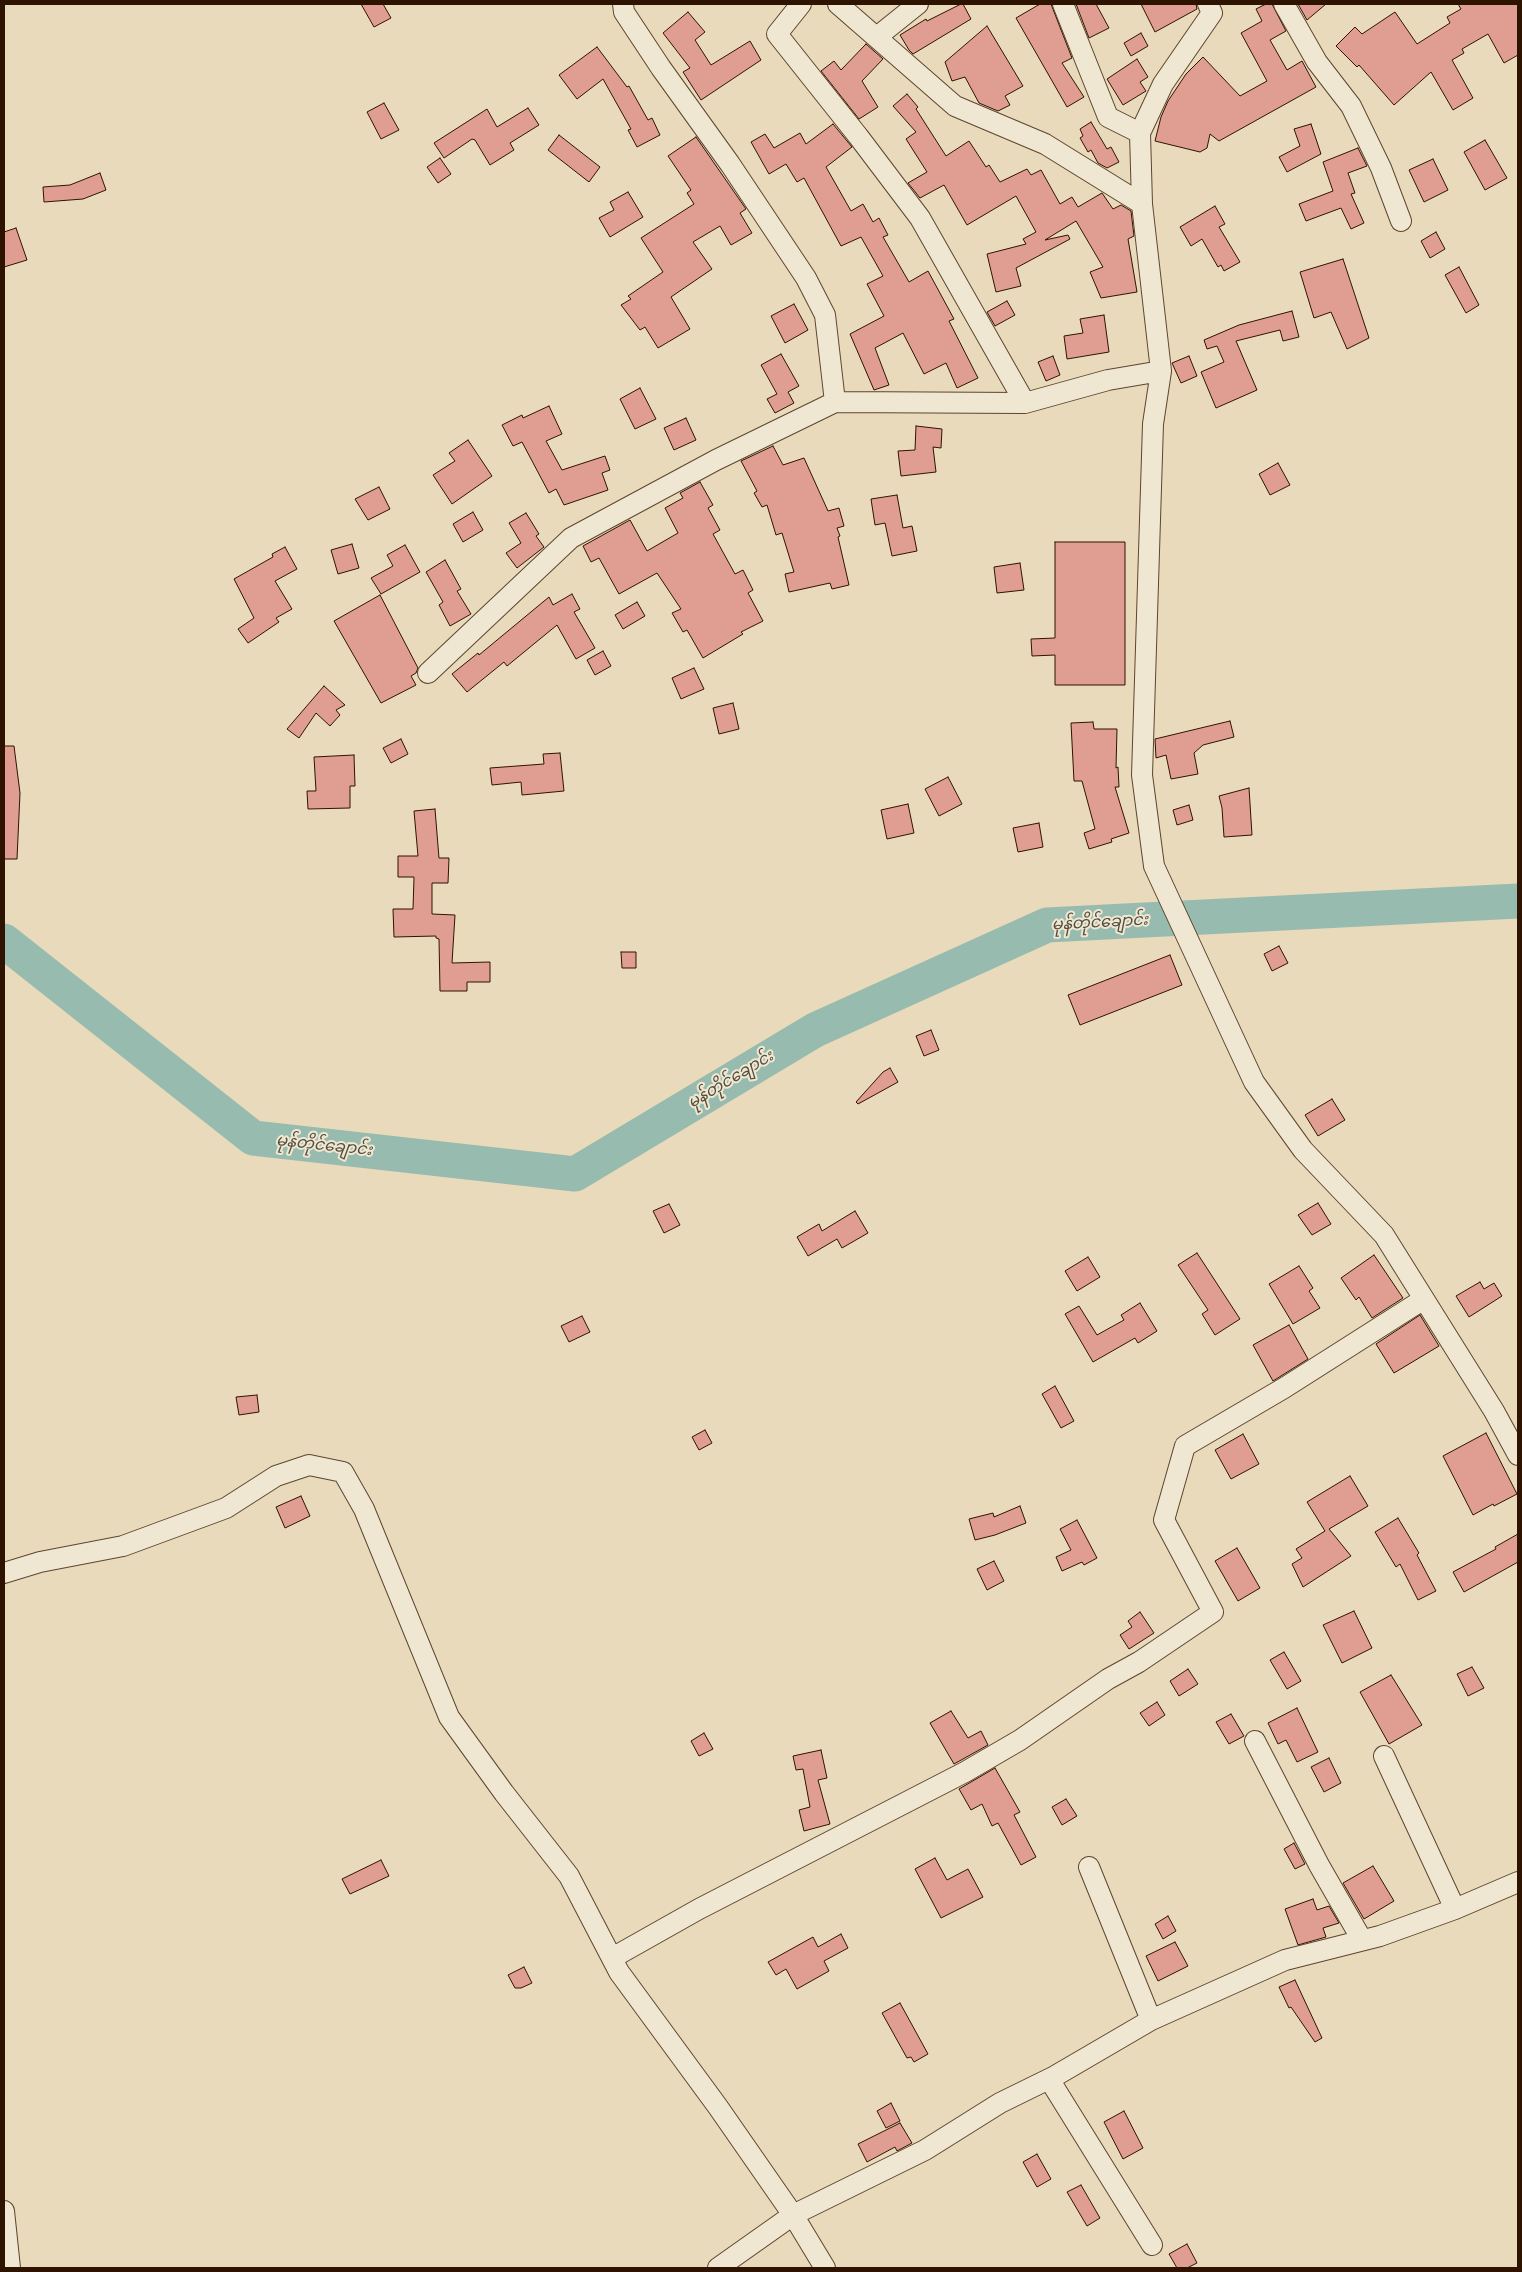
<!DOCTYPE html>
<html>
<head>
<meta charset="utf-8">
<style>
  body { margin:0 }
  #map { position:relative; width:1522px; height:2272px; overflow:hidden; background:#e8daba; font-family:"IM FELL Great Primer",serif }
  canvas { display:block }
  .frame { position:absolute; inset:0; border:5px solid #2f1301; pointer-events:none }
</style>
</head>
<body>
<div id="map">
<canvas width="1522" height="2272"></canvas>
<div class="frame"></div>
</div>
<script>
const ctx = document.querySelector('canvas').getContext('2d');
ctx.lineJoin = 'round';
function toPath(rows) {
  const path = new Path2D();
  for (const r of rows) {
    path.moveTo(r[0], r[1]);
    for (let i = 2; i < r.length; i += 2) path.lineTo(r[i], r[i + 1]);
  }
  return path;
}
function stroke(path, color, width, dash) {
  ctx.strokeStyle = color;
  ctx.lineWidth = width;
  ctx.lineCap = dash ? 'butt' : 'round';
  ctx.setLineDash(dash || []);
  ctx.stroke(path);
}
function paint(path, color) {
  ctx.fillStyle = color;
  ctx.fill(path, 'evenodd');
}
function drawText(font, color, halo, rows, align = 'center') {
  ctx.font = font + ' "IM FELL Great Primer","Noto Sans Myanmar",serif';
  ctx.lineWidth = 4;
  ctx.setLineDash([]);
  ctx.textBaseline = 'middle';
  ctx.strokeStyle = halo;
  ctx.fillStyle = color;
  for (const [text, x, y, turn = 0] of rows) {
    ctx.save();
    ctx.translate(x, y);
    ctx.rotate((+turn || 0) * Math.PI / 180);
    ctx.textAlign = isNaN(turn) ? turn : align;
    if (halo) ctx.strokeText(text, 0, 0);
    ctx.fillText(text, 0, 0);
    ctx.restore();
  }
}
const river = toPath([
  [4,941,253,1138,575,1174,815,1030,1047,925,1518,901]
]);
const building = toPath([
  [361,4,383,4,391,18,374,27,361,4],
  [961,4,963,4,971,19,913,54,909,50,900,35,926,19,927,21,961,4],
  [1040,4,1051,4,1072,58,1062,63,1084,97,1067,107,1016,18,1040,4],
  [1076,4,1096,4,1109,28,1089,38,1076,4],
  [1141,4,1196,4,1197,9,1155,32,1141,4],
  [1266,4,1272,4,1286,31,1270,40,1287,70,1302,61,1316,87,1219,141,1210,134,1207,148,1200,152,1155,141,1161,117,1168,101,1186,74,1203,57,1240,96,1267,81,1241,33,1262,21,1256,9,1266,4],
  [1298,4,1326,4,1307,20,1298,4],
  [1458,4,1518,4,1518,55,1504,63,1488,34,1462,49,1464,53,1452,60,1473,98,1453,110,1431,72,1394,105,1359,65,1357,67,1336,46,1355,27,1362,34,1395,12,1417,44,1450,23,1447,17,1461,9,1458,4],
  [688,12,705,32,695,40,711,65,750,41,761,60,701,100,683,72,690,68,663,33,688,12],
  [987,26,1023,86,1005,96,1010,105,998,111,979,103,965,77,952,81,945,62,987,26],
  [1141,33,1148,46,1131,56,1124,43,1141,33],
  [866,44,883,59,862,81,878,107,859,119,821,71,834,61,841,70,866,44],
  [597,47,627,87,629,86,648,120,652,118,660,135,637,147,628,130,631,129,603,79,577,99,559,75,597,47],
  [1137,59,1148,77,1140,82,1146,91,1123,105,1107,79,1137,59],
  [907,94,918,107,916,109,946,156,969,141,986,167,989,165,1000,182,1027,169,1031,175,1041,170,1060,204,1072,197,1078,207,1102,193,1113,209,1121,205,1131,211,1134,236,1128,239,1137,292,1101,298,1090,272,1103,267,1076,221,1045,240,1068,235,1070,239,1016,268,1021,286,996,292,987,254,1026,244,1023,239,1036,232,1016,196,967,225,944,185,920,198,908,183,927,172,906,139,916,132,893,106,907,94],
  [384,103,399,130,381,139,367,112,384,103],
  [528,108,539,125,510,143,514,150,490,165,475,140,472,139,444,158,434,143,487,109,497,127,528,108],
  [1091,122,1107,149,1111,147,1119,162,1107,168,1098,163,1091,150,1088,152,1080,138,1083,136,1080,129,1091,122],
  [833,124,852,147,826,167,851,211,863,204,873,222,879,218,888,235,883,237,909,282,928,271,954,319,949,321,978,378,957,388,946,363,924,374,903,333,875,348,889,385,874,390,850,334,884,316,867,284,883,276,861,237,841,246,804,178,797,182,786,164,769,174,751,142,765,134,774,148,800,133,806,144,833,124],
  [1311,124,1321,154,1287,172,1279,157,1300,146,1294,129,1311,124],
  [559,135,600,167,589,182,548,150,559,135],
  [696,137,746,209,740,213,752,233,731,245,720,226,693,242,712,269,671,297,690,329,658,348,645,327,640,330,621,305,631,299,628,296,663,272,641,238,694,204,687,193,691,190,668,156,696,137],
  [1485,140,1507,178,1485,190,1464,152,1485,140],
  [1358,148,1367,166,1348,173,1355,193,1351,194,1364,223,1351,229,1341,208,1306,221,1299,204,1333,191,1323,162,1358,148],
  [440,158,451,174,438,183,427,167,440,158],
  [1433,159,1448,190,1424,202,1409,170,1433,159],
  [100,173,106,190,83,199,44,202,43,187,70,185,100,173],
  [628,192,643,217,610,237,599,218,614,210,610,202,628,192],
  [1215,206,1225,224,1219,227,1240,262,1224,271,1221,265,1218,267,1202,239,1191,246,1180,227,1215,206],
  [16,228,27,260,4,267,4,232,16,228],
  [1436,232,1445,249,1430,258,1421,241,1436,232],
  [1343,259,1369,338,1347,349,1331,312,1314,318,1300,272,1343,259],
  [1459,267,1479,305,1466,313,1445,275,1459,267],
  [1007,301,1015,315,995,326,987,312,1007,301],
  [794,304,808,330,785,343,771,316,794,304],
  [1292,311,1299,337,1283,341,1280,330,1236,341,1257,390,1216,408,1201,372,1224,362,1217,346,1207,349,1204,340,1239,325,1292,311],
  [1104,315,1109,352,1067,359,1064,336,1083,333,1080,319,1104,315],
  [781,354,799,386,788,392,794,403,775,413,767,399,777,394,761,365,781,354],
  [1053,356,1060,375,1046,381,1038,362,1053,356],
  [1189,356,1197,376,1181,383,1172,363,1189,356],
  [640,388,656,419,635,429,620,399,640,388],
  [549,406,562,434,546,441,562,470,605,456,610,470,602,473,608,490,564,505,556,489,549,493,522,442,513,446,502,425,522,415,523,418,549,406],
  [686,418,696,440,674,450,664,428,686,418],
  [916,426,942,429,941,448,933,447,936,472,901,476,898,451,915,450,916,426],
  [468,440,492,476,452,504,433,475,455,461,449,453,468,440],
  [773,446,783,465,804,458,828,511,839,508,844,526,837,528,840,536,838,537,849,585,832,589,830,583,789,592,785,574,794,572,782,533,776,535,767,505,762,507,754,493,757,491,741,461,773,446],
  [1278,463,1290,485,1270,495,1259,474,1278,463],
  [700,482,713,505,708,508,720,530,713,534,735,574,743,570,753,590,748,593,763,621,741,632,743,634,703,658,687,630,683,632,672,613,681,609,657,573,619,594,599,558,591,562,583,546,630,520,647,551,678,533,665,508,683,498,680,493,700,482],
  [379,487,390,509,368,520,355,499,379,487],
  [897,495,903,528,912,526,917,551,892,556,885,523,875,525,871,499,897,495],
  [473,512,483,530,463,542,453,524,473,512],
  [526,513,539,534,536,536,544,547,517,568,506,553,521,543,509,523,526,513],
  [1055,542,1125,542,1125,685,1055,685,1055,655,1032,656,1031,639,1055,638,1055,542],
  [352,544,359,568,338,574,331,550,352,544],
  [405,545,420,572,381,594,371,578,393,566,387,555,405,545],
  [285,547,297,569,275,581,292,609,276,618,279,622,248,643,238,629,254,618,234,579,273,557,272,554,285,547],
  [445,560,461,589,457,591,471,614,450,626,439,605,443,602,426,572,445,560],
  [1020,563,1024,590,997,593,994,567,1020,563],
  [572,594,580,609,574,612,595,648,576,659,557,625,507,666,504,662,467,692,452,674,478,653,479,655,549,597,553,605,572,594],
  [380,595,418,668,416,673,411,676,416,685,381,703,334,621,380,595],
  [637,602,645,616,623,629,615,615,637,602],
  [603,651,611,666,595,675,587,660,603,651],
  [694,668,704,689,681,699,672,678,694,668],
  [324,686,345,705,336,710,340,715,330,726,316,713,299,738,287,729,324,686],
  [733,703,739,729,719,734,713,708,733,703],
  [1230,721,1234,737,1203,745,1194,753,1198,774,1171,779,1166,755,1156,758,1155,739,1230,721],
  [1093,722,1094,729,1117,729,1116,768,1118,767,1119,787,1115,787,1129,833,1111,839,1112,842,1089,849,1084,833,1095,829,1082,781,1074,781,1071,723,1093,722],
  [401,739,408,754,391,763,383,748,401,739],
  [4,746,14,746,20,793,17,859,4,859,4,746],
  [560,753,564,791,522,795,521,782,492,785,490,768,544,764,543,754,560,753],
  [354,755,355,786,350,786,350,808,308,809,307,791,316,791,314,757,354,755],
  [948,777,962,804,939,816,925,789,948,777],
  [1249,788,1252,835,1224,837,1222,808,1219,796,1249,788],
  [908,804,914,833,887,839,881,810,908,804],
  [1189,805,1193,820,1177,825,1173,810,1189,805],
  [435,809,439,858,449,858,448,883,432,883,432,914,455,915,452,963,490,962,490,982,467,982,467,991,440,991,439,939,436,938,436,936,394,937,393,909,413,909,414,877,398,877,398,856,418,856,414,811,435,809],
  [1039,823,1043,847,1018,852,1013,828,1039,823],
  [1279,946,1288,963,1272,971,1264,954,1279,946],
  [621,952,636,952,636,968,622,968,621,952],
  [1170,955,1182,985,1080,1025,1068,995,1170,955],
  [931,1030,939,1050,924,1056,916,1036,931,1030],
  [890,1068,898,1082,858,1104,856,1102,883,1072,890,1068],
  [1332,1099,1345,1120,1318,1136,1305,1115,1332,1099],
  [1318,1203,1331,1224,1312,1235,1298,1215,1318,1203],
  [669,1204,680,1225,664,1233,653,1211,669,1204],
  [855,1211,868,1233,842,1248,837,1239,808,1256,797,1237,819,1224,822,1231,855,1211],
  [1197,1253,1240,1319,1215,1335,1202,1314,1208,1310,1178,1265,1197,1253],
  [1374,1255,1403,1298,1372,1318,1359,1297,1356,1300,1341,1278,1374,1255],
  [1088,1257,1100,1277,1077,1291,1065,1271,1088,1257],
  [1299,1266,1313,1288,1309,1291,1320,1308,1293,1324,1269,1284,1299,1266],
  [1480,1282,1484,1289,1494,1283,1502,1296,1469,1317,1456,1296,1480,1282],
  [1140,1303,1157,1331,1138,1343,1135,1338,1093,1362,1065,1314,1079,1306,1097,1335,1124,1320,1121,1315,1140,1303],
  [1420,1315,1439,1346,1394,1373,1376,1344,1420,1315],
  [582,1316,590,1332,569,1342,561,1326,582,1316],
  [1289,1325,1308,1359,1273,1381,1253,1345,1289,1325],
  [1055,1386,1074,1421,1061,1428,1042,1394,1055,1386],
  [257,1395,259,1412,239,1415,236,1397,257,1395],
  [705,1430,712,1443,699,1450,692,1437,705,1430],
  [1486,1433,1517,1494,1494,1506,1493,1504,1473,1515,1443,1456,1486,1433],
  [1243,1434,1259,1464,1231,1479,1215,1450,1243,1434],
  [1350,1476,1368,1506,1329,1529,1351,1556,1303,1587,1292,1564,1302,1558,1296,1549,1325,1531,1307,1502,1350,1476],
  [301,1496,310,1516,285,1528,276,1507,301,1496],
  [1020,1506,1026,1523,995,1535,975,1540,969,1519,993,1513,994,1517,1020,1506],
  [1398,1518,1419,1553,1417,1555,1436,1591,1418,1600,1400,1564,1396,1567,1375,1532,1398,1518],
  [1077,1520,1097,1558,1084,1565,1082,1562,1062,1571,1056,1557,1071,1550,1060,1529,1077,1520],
  [1518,1534,1518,1562,1464,1592,1453,1572,1496,1549,1495,1547,1518,1534],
  [1237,1548,1260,1588,1238,1601,1215,1561,1237,1548],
  [994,1561,1004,1581,987,1590,977,1569,994,1561],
  [1354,1611,1372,1648,1342,1663,1323,1625,1354,1611],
  [1140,1612,1154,1633,1129,1649,1120,1635,1132,1627,1128,1621,1140,1612],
  [1284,1652,1301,1681,1287,1689,1270,1660,1284,1652],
  [1472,1667,1484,1688,1468,1696,1457,1674,1472,1667],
  [1188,1669,1198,1684,1179,1696,1170,1681,1188,1669],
  [1391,1675,1422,1725,1389,1744,1360,1692,1391,1675],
  [1157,1702,1165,1715,1149,1726,1140,1713,1157,1702],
  [1297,1708,1318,1752,1297,1762,1286,1740,1278,1744,1268,1723,1297,1708],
  [951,1711,968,1738,981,1731,988,1745,954,1764,930,1723,951,1711],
  [1231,1714,1244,1736,1229,1744,1216,1722,1231,1714],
  [704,1733,713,1749,699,1756,691,1741,704,1733],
  [821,1750,827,1778,818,1780,830,1824,804,1831,799,1810,810,1807,803,1769,796,1770,793,1756,821,1750],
  [1329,1758,1341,1783,1324,1792,1311,1767,1329,1758],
  [995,1768,1020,1812,1014,1815,1036,1857,1021,1865,998,1823,992,1826,982,1804,971,1810,959,1789,995,1768],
  [1066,1799,1077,1816,1062,1825,1052,1807,1066,1799],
  [1294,1843,1305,1864,1295,1869,1284,1849,1294,1843],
  [935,1858,947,1880,968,1869,983,1897,941,1918,915,1869,935,1858],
  [381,1860,389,1876,350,1894,342,1879,381,1860],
  [1373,1866,1394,1901,1364,1919,1343,1883,1373,1866],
  [1313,1899,1317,1910,1329,1906,1339,1923,1323,1928,1326,1937,1298,1945,1285,1909,1313,1899],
  [1168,1916,1176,1931,1163,1939,1155,1924,1168,1916],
  [841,1934,848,1948,824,1961,829,1971,797,1989,786,1969,776,1975,768,1962,813,1937,818,1947,841,1934],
  [1175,1942,1188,1966,1158,1981,1146,1956,1175,1942],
  [524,1967,532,1983,521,1988,515,1988,508,1975,524,1967],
  [1295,1980,1322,2038,1315,2042,1291,2007,1289,2008,1279,1987,1295,1980],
  [900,2003,928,2054,914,2062,911,2057,907,2058,882,2013,900,2003],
  [891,2103,900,2121,886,2128,877,2111,891,2103],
  [1124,2111,1143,2148,1123,2159,1104,2122,1124,2111],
  [900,2123,912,2143,897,2151,895,2147,867,2162,858,2144,900,2123],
  [1037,2154,1051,2179,1037,2187,1023,2162,1037,2154],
  [1081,2185,1100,2218,1087,2226,1067,2192,1081,2185],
  [1187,2244,1197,2263,1187,2268,1177,2268,1169,2254,1187,2244]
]);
const minor = toPath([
  [801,4,777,34,858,136,920,218,1025,403],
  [838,4,955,106,1045,144,1142,204],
  [1063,4,1108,117,1140,133],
  [1208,4,1212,13,1163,84,1140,133,1142,204,1161,371,1153,424,1142,775,1154,866,1254,1082,1303,1150,1384,1235,1494,1411,1518,1455],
  [1284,4,1317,62,1351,106,1381,168,1401,221],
  [878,36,918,4],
  [835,402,1025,403,1108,380,1161,371],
  [428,673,571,538,716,460,835,402,825,315,806,278,730,164,661,68,624,12,623,4],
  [4,1573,40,1562,123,1546,226,1508,276,1476,309,1465,343,1472,364,1509,449,1717,504,1793,569,1876,619,1972,718,2107,793,2215,825,2268],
  [1255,1741,1319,1865,1362,1940],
  [1384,1756,1455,1909],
  [1089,1867,1151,2020],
  [612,1958,699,1909,965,1772,1020,1740,1108,1679,1139,1662,1213,1612,1164,1520,1185,1446,1284,1388,1424,1299],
  [1049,2079,1152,2245],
  [4,2211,10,2268],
  [718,2268,793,2215,925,2150,1000,2103,1055,2076,1151,2020,1285,1960,1380,1936,1455,1909,1518,1882]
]);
const waterNames = [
  ["မုန်တိုင်ချောင်း",1100,923,-3],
  ["မုန်တိုင်ချောင်း",731,1080,-31],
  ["မုန်တိုင်ချောင်း",324,1146,6]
];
stroke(river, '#97bbaf', 35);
paint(building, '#e09d91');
stroke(building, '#2f1301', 1);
stroke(minor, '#5d452f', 22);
stroke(minor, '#f0e7d2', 20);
drawText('italic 16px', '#534e3e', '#f0e7d2', waterNames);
</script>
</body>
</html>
